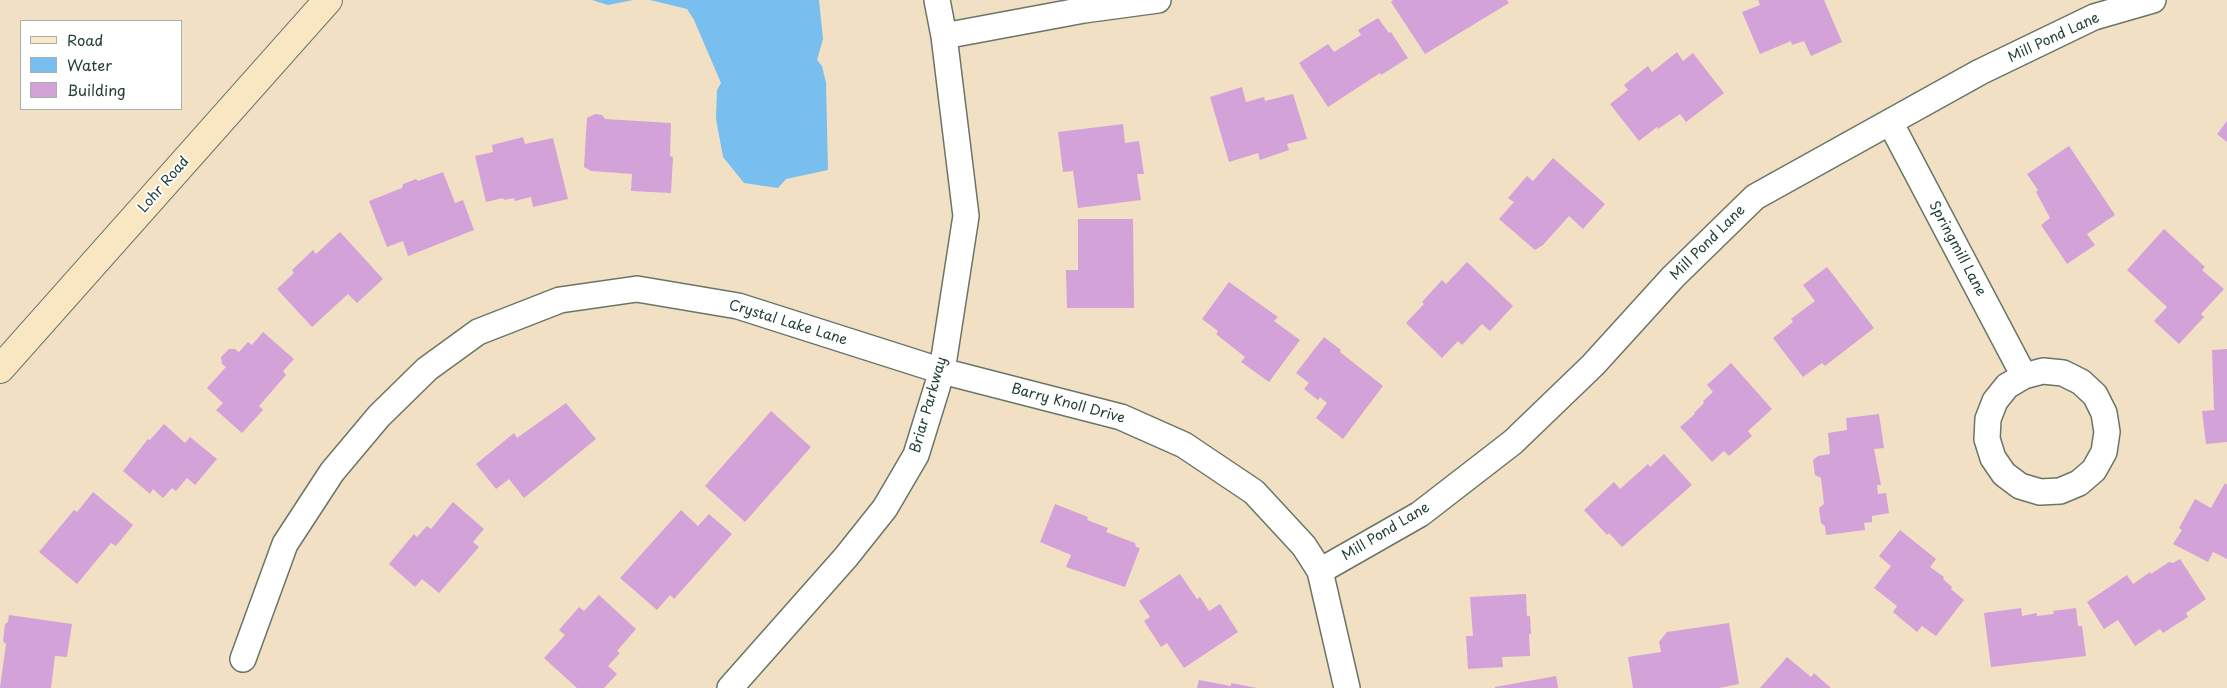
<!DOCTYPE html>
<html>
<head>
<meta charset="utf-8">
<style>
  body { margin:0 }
  #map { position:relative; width:2227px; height:688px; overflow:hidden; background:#f2e0c4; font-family:"Playpen Sans",sans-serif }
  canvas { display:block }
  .legend { position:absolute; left:20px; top:20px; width:162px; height:90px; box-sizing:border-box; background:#fff; border:1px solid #a5b1ae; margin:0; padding:6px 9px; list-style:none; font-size:15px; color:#1f3d34 }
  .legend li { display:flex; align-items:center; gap:10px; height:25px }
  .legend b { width:25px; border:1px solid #a5b1ae }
</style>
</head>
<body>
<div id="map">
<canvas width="2227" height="688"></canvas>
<ul class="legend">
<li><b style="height:6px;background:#f9e7c3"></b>Road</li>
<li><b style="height:14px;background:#78beef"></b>Water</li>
<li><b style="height:14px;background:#d3a2d9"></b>Building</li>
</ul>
</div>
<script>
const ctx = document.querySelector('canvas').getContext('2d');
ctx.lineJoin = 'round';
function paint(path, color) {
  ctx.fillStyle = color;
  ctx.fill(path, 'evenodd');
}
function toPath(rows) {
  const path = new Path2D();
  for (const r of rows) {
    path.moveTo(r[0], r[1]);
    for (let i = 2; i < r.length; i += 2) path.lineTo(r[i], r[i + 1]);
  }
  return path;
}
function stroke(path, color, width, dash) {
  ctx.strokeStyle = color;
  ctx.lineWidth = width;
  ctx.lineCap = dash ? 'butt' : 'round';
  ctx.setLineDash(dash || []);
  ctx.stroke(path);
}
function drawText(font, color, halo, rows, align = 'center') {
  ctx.font = font + ' "Playpen Sans",sans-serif';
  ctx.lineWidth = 4;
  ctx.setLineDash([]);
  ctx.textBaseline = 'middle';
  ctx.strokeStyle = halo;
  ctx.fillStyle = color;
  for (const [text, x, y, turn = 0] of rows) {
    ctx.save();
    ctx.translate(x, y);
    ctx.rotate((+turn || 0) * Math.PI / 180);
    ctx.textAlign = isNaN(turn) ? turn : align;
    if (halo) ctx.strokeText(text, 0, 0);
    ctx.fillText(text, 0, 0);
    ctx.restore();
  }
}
const water = toPath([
  [592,0,633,0,608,5],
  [650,0,819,0,823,39,817,60,822,66,826,83,828,170,786,179,778,188,744,183,723,157,716,119,717,90,721,83,694,20,687,9]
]);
const building = toPath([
  [1393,0,1507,0,1509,3,1425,54,1391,2],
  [1758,0,1824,0,1842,42,1811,56,1804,41,1792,45,1791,41,1760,54,1742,12,1760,5],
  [1378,18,1389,33,1391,32,1408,58,1381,75,1380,73,1328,107,1299,63,1328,44,1334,52,1361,35,1358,30],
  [1677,52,1683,61,1693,53,1724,93,1686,122,1680,114,1658,129,1657,127,1639,141,1610,104,1628,90,1624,85,1648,66,1652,72],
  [1242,87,1246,102,1264,97,1265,101,1293,94,1307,139,1287,144,1289,150,1260,160,1258,153,1229,162,1210,97],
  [595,114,602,115,605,119,671,123,670,156,673,157,671,193,631,191,632,174,591,171,584,167,587,118],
  [2227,121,2227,142,2217,134],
  [1123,124,1125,143,1139,141,1144,174,1137,174,1141,200,1078,208,1073,171,1063,172,1058,132],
  [523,137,525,144,553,138,568,199,533,207,531,197,515,201,514,198,504,200,503,198,486,202,475,156,493,152,492,145],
  [2069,146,2115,215,2087,234,2095,245,2067,264,2041,225,2050,218,2036,192,2038,190,2027,174],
  [1553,158,1605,204,1583,229,1569,216,1543,245,1535,250,1499,219,1514,202,1508,198,1527,176,1533,181],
  [443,172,455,203,463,200,474,230,408,256,403,241,387,247,369,201,402,188,403,184,416,179,418,181],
  [1078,219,1133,219,1134,308,1067,308,1066,270,1078,270],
  [2164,229,2205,267,2202,270,2224,289,2201,314,2204,317,2179,344,2154,321,2167,307,2127,270],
  [340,232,383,279,357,303,348,294,312,327,277,289,294,273,292,270,313,250,316,254],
  [1467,262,1513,306,1490,331,1482,324,1462,345,1458,341,1442,358,1406,323,1424,304,1422,302,1442,280,1446,284],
  [1827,267,1874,328,1825,366,1822,363,1803,377,1773,338,1793,322,1791,319,1815,301,1803,285],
  [1229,282,1278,317,1274,321,1300,340,1269,382,1241,362,1245,357,1216,334,1218,331,1202,319],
  [263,332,294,359,283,371,286,375,259,406,263,410,242,433,216,410,223,403,207,388,226,367,222,364,221,357,229,349,235,349,239,352,248,342,252,345],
  [1324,337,1341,350,1340,352,1383,386,1343,439,1316,418,1327,403,1320,397,1318,400,1304,389,1309,383,1296,373],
  [2227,349,2227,442,2206,444,2202,411,2214,410,2212,350],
  [1731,363,1772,409,1748,431,1752,436,1729,456,1724,451,1712,462,1680,427,1695,414,1694,413,1704,403,1703,401,1713,392,1707,385],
  [566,403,596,439,524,498,509,479,496,489,476,464,514,433,517,438],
  [771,411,811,447,745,522,705,486],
  [1879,414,1884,448,1874,449,1881,485,1877,485,1878,494,1886,493,1889,513,1872,516,1872,522,1864,523,1865,530,1826,535,1825,526,1821,523,1819,508,1824,504,1821,478,1815,475,1813,460,1818,456,1830,454,1828,433,1847,430,1846,418],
  [164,424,185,443,190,437,217,459,195,485,187,478,176,491,172,488,163,498,153,489,150,494,123,471,148,439,150,440],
  [1664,454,1692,485,1622,547,1609,533,1607,535,1584,510,1614,482,1620,489,1648,464,1650,467],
  [2225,483,2227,485,2227,559,2213,552,2208,562,2173,544,2182,530,2179,528,2195,499,2211,508],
  [93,492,133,525,116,546,111,543,77,584,39,552,74,510,77,512],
  [453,502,484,529,473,542,479,547,439,593,422,579,415,587,389,564,414,534,417,537,427,526,431,529],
  [1055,504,1088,517,1087,520,1108,528,1106,532,1135,543,1136,547,1140,548,1125,587,1066,567,1071,555,1040,542],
  [681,510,698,526,709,514,732,534,674,599,670,595,657,610,620,578],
  [1900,530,1936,559,1930,567,1944,577,1943,579,1952,587,1951,589,1964,600,1936,636,1922,626,1917,632,1893,612,1897,606,1874,588,1891,566,1879,556],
  [2180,559,2206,599,2186,613,2188,617,2163,633,2160,629,2135,646,2118,620,2104,629,2087,602,2127,575,2133,584,2150,572,2151,574,2169,562,2173,563],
  [1180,574,1197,599,1200,597,1209,611,1220,604,1238,632,1184,668,1167,643,1161,647,1144,621,1150,617,1139,601],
  [1526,594,1527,616,1530,616,1531,634,1529,634,1530,656,1502,657,1503,667,1468,669,1466,636,1473,636,1470,597],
  [599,595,636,629,617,651,620,653,608,666,617,674,604,688,577,688,544,658,565,635,559,630,579,607,584,611],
  [2021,608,2022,616,2037,613,2037,616,2054,614,2053,611,2076,608,2078,626,2082,626,2086,656,1991,667,1984,613],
  [9,615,72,624,67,657,55,656,51,688,0,688,6,644,3,641,5,624,8,622],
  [1729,623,1739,684,1719,688,1633,688,1628,657,1661,652,1659,642,1667,632],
  [1787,657,1811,677,1814,673,1831,688,1760,688],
  [1556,676,1558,688,1495,688,1495,687],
  [1199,680,1231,686,1231,683,1257,688,1197,688]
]);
const street = toPath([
  [944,36,1084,10,1158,0],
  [1890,122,2024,376,2043,371,2063,373,2081,382,2095,395,2104,413,2107,432,2104,452,2094,470,2079,483,2060,491,2040,492,2020,486,2004,474,1993,458,1987,439,1988,419,1995,401,2007,386,2024,376],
  [1320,571,1420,514,1513,442,1593,365,1673,277,1755,197,1980,72,2094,17,2153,0],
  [243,659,285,544,332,472,379,416,427,369,478,332,560,300,637,289,738,306,942,371,1121,417,1184,445,1254,492,1304,546,1320,571,1347,688],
  [730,688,846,557,885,508,916,455,942,371,966,216,944,36,937,0]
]);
const secondary = toPath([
  [0,369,328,0]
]);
const streetNames = [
  ["Mill Pond Lane",2054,38,-25],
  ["Lohr Road",164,185,-49],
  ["Mill Pond Lane",1708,243,-45],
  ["Springmill Lane",1957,249,62],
  ["Crystal Lake Lane",788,323,17],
  ["Barry Knoll Drive",1068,404,15],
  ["Briar Parkway",929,405,-74],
  ["Mill Pond Lane",1386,532,-31]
];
paint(water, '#78beef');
paint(building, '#d3a2d9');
stroke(street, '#697666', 28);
stroke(secondary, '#697666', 30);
stroke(street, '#fff', 25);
stroke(secondary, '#f9e7c3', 28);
drawText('14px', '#1f3d34', '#fff', streetNames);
</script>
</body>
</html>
